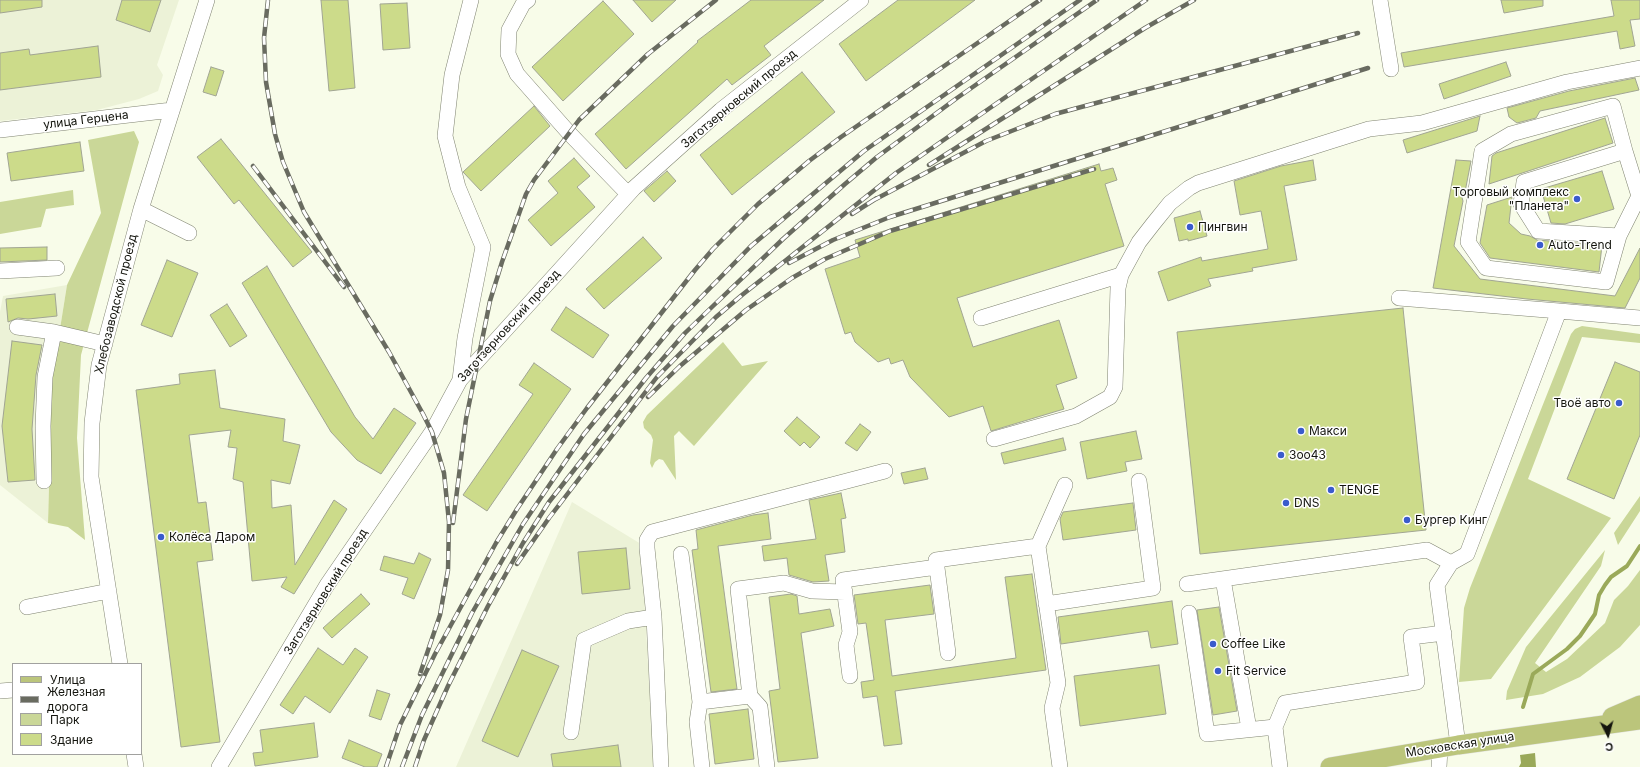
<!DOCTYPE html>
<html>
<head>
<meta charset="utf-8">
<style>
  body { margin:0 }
  #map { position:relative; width:1640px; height:767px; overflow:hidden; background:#f8fce9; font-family:Inter,sans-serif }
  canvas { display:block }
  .legend { position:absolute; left:12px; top:663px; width:130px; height:92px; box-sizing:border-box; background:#fff; border:1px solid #a1a19f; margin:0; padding:5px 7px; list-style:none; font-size:12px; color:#14150e }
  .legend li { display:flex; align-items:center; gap:8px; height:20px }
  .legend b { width:20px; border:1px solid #a1a19f }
  .north { position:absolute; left:1588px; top:715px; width:40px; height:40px; -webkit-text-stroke:3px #fff; paint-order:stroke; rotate:174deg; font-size:11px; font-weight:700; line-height:16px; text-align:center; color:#14150e }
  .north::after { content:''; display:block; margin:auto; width:14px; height:18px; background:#14150e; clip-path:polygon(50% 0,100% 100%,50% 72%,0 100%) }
</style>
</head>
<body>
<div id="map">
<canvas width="1640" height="767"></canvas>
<ul class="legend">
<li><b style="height:5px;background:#bbc57b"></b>Улица</li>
<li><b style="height:5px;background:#696b60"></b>Железная дорога</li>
<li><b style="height:11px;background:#cad798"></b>Парк</li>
<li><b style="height:11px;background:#ccdb8a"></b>Здание</li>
</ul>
<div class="north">С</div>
</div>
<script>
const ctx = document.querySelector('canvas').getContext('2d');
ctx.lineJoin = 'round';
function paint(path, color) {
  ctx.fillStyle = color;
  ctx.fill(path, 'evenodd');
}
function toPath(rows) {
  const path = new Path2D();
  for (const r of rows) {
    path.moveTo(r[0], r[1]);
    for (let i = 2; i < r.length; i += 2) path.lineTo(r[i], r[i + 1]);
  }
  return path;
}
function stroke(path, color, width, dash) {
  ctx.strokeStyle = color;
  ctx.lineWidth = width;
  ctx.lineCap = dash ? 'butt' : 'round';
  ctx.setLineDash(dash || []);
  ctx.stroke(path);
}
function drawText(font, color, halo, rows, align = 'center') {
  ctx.font = font + ' Inter,sans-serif';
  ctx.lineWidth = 3;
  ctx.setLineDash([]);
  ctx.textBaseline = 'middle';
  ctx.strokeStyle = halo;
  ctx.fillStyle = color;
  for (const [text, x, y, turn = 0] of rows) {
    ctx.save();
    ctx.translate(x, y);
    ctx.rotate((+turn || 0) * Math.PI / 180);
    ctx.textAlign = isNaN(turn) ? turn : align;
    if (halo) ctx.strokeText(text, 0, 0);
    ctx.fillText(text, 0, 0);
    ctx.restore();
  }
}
const built = toPath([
  [0,0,179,0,157,65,163,75,158,91,139,99,97,110,0,121],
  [67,285,52,379,48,523,0,485,0,312,3,296],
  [572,502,641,544,654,767,456,767]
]);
const green = toPath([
  [134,131,139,142,81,355,77,438,85,540,68,527,48,523,52,379,67,285,101,213,88,140],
  [73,190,74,205,46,209,41,227,0,234,0,202],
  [1582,326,1640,334,1640,343,1582,337,1528,479,1611,518,1491,679,1459,682,1464,608,1470,588,1571,334,1575,329],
  [723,342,742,366,768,361,694,446,679,431,674,436,676,480,663,460,659,459,655,462,652,468,650,463,653,440,651,435,644,428,643,422,647,415],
  [1640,496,1640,511,1618,545,1614,533],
  [1605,550,1601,566,1535,663,1546,672,1567,659,1605,623,1614,600,1628,586,1640,570,1640,625,1620,647,1580,677,1543,694,1506,700,1507,691,1526,647]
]);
const water = toPath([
  [1535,753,1536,767,1519,767,1521,763,1520,755]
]);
const stream = toPath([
  [1523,707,1533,674,1567,649,1580,636,1595,614,1599,595,1605,585,1611,577,1627,566,1640,546]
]);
const building = toPath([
  [0,0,42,0,42,7,0,13,0,0],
  [122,0,161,0,150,32,116,20,122,0],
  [321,0,348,0,355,88,329,91,321,0],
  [633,0,676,0,652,22,633,0],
  [751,0,824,0,764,46,771,55,732,85,727,79,626,169,595,134,698,42,697,41,751,0],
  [898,0,975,0,866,81,839,44,898,0],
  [1501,0,1543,0,1543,6,1504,13,1501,0],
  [1611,0,1640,0,1640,19,1630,20,1635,46,1620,49,1617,31,1404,67,1401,53,1614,16,1611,0],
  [603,1,634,34,563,101,532,67,603,1],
  [407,3,410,48,383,50,380,4,407,3],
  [98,46,101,77,0,90,0,53,29,49,30,55,98,46],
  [1506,62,1511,76,1444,99,1439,84,1506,62],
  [211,67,224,71,216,96,203,92,211,67],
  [802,72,835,112,732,195,700,155,802,72],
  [1635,78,1639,90,1540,111,1536,118,1521,122,1517,123,1509,117,1507,108,1569,91,1635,78],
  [534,106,550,126,481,191,463,172,534,106],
  [1480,116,1477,131,1407,153,1403,140,1480,116],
  [1605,118,1613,143,1489,184,1492,156,1496,153,1605,118],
  [221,139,312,252,293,267,239,200,234,204,197,157,221,139],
  [80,142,84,171,11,181,7,153,80,142],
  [574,158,590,176,577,187,595,207,551,246,528,220,558,193,548,181,574,158],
  [1313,160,1316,180,1284,186,1297,260,1252,268,1253,271,1208,279,1211,286,1168,301,1158,272,1201,257,1202,261,1268,249,1261,211,1240,215,1234,181,1281,166,1313,160],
  [1456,160,1471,161,1465,192,1461,194,1463,201,1454,246,1480,279,1615,296,1640,248,1640,278,1625,308,1527,299,1433,288,1456,160],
  [1099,164,1101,171,1113,168,1117,180,1105,184,1124,246,957,298,973,347,1059,320,1077,378,1056,385,1064,409,991,431,983,406,949,417,910,377,903,360,891,364,889,358,878,362,855,342,851,332,845,334,825,269,860,257,855,240,1099,164],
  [667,171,676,181,654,202,644,191,667,171],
  [1602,171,1614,209,1565,224,1551,223,1541,189,1602,171],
  [1512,197,1509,223,1521,234,1530,236,1537,240,1602,245,1599,272,1490,258,1480,243,1487,205,1512,197],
  [1200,211,1207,236,1188,241,1188,239,1179,241,1174,218,1200,211],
  [643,237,662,258,604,309,586,289,643,237],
  [47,247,47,260,0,262,0,248,47,247],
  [167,260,198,273,172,337,141,325,167,260],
  [267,266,355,417,373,439,394,408,416,423,381,474,357,460,331,432,242,283,267,266],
  [55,294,57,316,28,319,18,318,8,322,6,299,55,294],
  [227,304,247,336,230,347,210,315,227,304],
  [566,307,609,335,593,358,551,330,566,307],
  [1403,308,1426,530,1200,554,1177,332,1403,308],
  [12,341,42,345,36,375,32,429,35,480,8,482,2,426,12,341],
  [1615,362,1640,372,1640,435,1614,499,1567,479,1615,362],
  [534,363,571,389,487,511,463,495,533,394,519,385,534,363],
  [215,370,220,408,285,419,283,441,300,445,290,484,271,480,272,508,291,505,295,565,334,500,347,509,294,594,281,587,287,577,252,581,243,482,233,479,237,448,228,447,231,430,189,435,198,503,206,502,213,560,197,562,220,742,181,747,136,390,180,384,179,374,215,370],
  [797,417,820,437,810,448,804,442,800,446,784,431,797,417],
  [860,424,871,432,857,451,845,443,860,424],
  [1136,431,1142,459,1125,462,1127,471,1087,479,1080,442,1136,431],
  [1063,438,1066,450,1004,464,1001,453,1063,438],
  [925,468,928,479,904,484,901,473,925,468],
  [841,493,846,518,841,519,845,552,825,555,829,581,813,582,789,575,787,558,764,561,762,546,816,539,809,500,841,493],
  [1133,503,1136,530,1063,540,1060,519,1063,512,1133,503],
  [768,513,771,539,718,546,737,689,711,692,692,550,698,549,696,530,753,515,768,513],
  [626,548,630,589,582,594,578,552,626,548],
  [419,553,431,559,414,599,402,594,408,578,380,570,384,556,414,564,419,553],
  [1032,574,1046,670,895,691,902,744,884,746,877,696,863,698,861,682,874,680,866,623,858,624,854,595,930,585,934,614,885,620,892,676,1016,658,1005,577,1032,574],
  [361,594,370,604,332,638,323,628,361,594],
  [791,594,797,596,799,614,830,609,834,626,801,633,818,758,778,762,769,691,780,689,769,597,791,594],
  [1172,601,1178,644,1151,648,1148,631,1061,644,1058,617,1172,601],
  [1219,607,1237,711,1213,715,1197,610,1219,607],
  [318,648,343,665,355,648,368,657,330,713,305,696,293,714,280,705,318,648],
  [522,650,559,666,518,757,482,741,522,650],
  [1159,665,1166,714,1080,726,1074,676,1159,665],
  [377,690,390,694,381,720,369,716,377,690],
  [748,709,754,759,715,764,709,714,748,709],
  [314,723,318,757,255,766,253,753,263,752,260,730,314,723],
  [349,740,382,754,377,767,365,767,342,758,349,740],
  [618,745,621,767,553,767,551,754,618,745]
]);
const minor = toPath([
  [528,0,523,4,509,30,508,54,517,74,569,133,628,194],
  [1380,0,1391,69],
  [0,130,172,110],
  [1625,151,1639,196,1619,236,1538,231,1521,204,1524,182,1625,151],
  [141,209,189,233],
  [1619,236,1606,282,1486,268,1468,242,1482,151,1511,134,1613,106,1625,151],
  [0,271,57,268],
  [1399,298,1559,311],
  [981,318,1121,275],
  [17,327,54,332],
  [460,380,465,338,483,247,458,187,445,136,452,75,471,0],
  [994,439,1076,416,1110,397,1115,387,1118,288,1121,275,1139,242,1153,224,1170,203,1189,188,1198,183,1369,129,1422,123,1567,82,1640,68],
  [44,481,43,426,45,377,54,332,105,344],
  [681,554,700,702,750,696],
  [1223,579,1249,729],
  [1187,584,1427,550,1451,563],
  [1046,604,1153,588,1139,481],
  [27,607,109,591],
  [1189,613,1207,734,1275,727],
  [948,653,936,560,1038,546],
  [120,664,91,477,92,423,99,365,141,209,207,0],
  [850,676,846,645,850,632,843,580,937,567],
  [0,691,13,690],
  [700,702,697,722,702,767],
  [571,732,584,640,628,621,654,617],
  [1458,745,1437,585,1451,563,1467,554,1559,311,1640,318],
  [134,754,136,767],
  [219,767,327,585,432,432,460,380,634,188,721,110,861,0],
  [661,767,654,617,647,548,647,540,652,532,885,471],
  [767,767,760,707,750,696,738,589,784,583,812,591,845,592],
  [1060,767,1052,708,1058,683,1038,546,1065,485],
  [1280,767,1275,727,1285,703,1417,682,1411,637,1444,633],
  [1439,767,1440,748]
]);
const major = toPath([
  [1612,717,1640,705],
  [1330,767,1458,745,1640,720]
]);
const rail = toPath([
  [268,0,264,38,266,82,275,134,283,162,304,212,389,352,423,414,432,432,444,473,449,522,448,570,440,615,420,674],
  [929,165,1145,28,1194,0],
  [253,166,344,287],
  [872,201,986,141,1055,114,1358,33],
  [852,214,877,198],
  [789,263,833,240,890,217,1368,68],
  [648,397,680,366,746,310,792,278,825,259,890,231,1094,169],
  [453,523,466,419,490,301,502,262,526,194,534,180,579,120,648,54,716,0],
  [517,564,549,518,657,377,716,317,742,295,896,173,1146,0],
  [386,767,400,725,435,654,496,543,517,509,557,449,587,408,695,270,713,249,758,204,809,161,841,137,1040,0],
  [402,767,422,715,472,613,523,524,584,434,673,326,751,246,864,151,1080,0],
  [415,767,424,740,448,686,488,606,523,543,549,502,646,378,685,333,713,306,783,239,845,184,877,157,957,98,1097,0]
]);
const markers = [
  [1577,199,4,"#3a5bcc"],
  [1190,227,4,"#3a5bcc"],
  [1540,245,4,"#3a5bcc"],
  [1619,403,4,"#3a5bcc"],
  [1301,431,4,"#3a5bcc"],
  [1281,455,4,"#3a5bcc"],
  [1331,490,4,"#3a5bcc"],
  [1286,503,4,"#3a5bcc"],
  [1407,520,4,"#3a5bcc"],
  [161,537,4,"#3a5bcc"],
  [1213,644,4,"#3a5bcc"],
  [1218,671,4,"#3a5bcc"]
];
const streetNames = [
  ["Заготзерновский проезд",739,99,-40],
  ["улица Герцена",86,120,-7],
  ["Хлебозаводской проезд",116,304,-76],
  ["Заготзерновский проезд",509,326,-48],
  ["Заготзерновский проезд",326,592,-58],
  ["Московская улица",1460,745,-9]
];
const poiNames = [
  ["Торговый комплекс",1569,192,"right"],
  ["\"Планета\"",1569,206,"right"],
  ["Пингвин",1198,227],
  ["Auto-Trend",1548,245],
  ["Твоё авто",1611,403,"right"],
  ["Макси",1309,431],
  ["Зоо43",1289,455],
  ["TENGE",1339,490],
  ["DNS",1294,503],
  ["Бургер Кинг",1415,520],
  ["Колёса Даром",169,537],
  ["Coffee Like",1221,644],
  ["Fit Service",1226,671]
];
paint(built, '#ecf2d7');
paint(green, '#cad798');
paint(water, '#9aa959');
stroke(stream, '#9aa959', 4);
paint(building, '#ccdb8a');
stroke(building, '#a1a593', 1);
stroke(minor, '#808472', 16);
stroke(major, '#e3e3e2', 20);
stroke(minor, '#fff', 15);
stroke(major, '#bbc57b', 19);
stroke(rail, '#696b60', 4.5);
stroke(rail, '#fff', 3, [9]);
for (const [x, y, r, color] of markers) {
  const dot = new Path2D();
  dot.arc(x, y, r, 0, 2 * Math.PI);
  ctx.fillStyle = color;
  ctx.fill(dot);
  stroke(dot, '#fff', 1.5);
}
drawText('12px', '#14150e', '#fff', streetNames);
drawText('12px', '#14150e', '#fff', poiNames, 'left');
</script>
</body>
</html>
